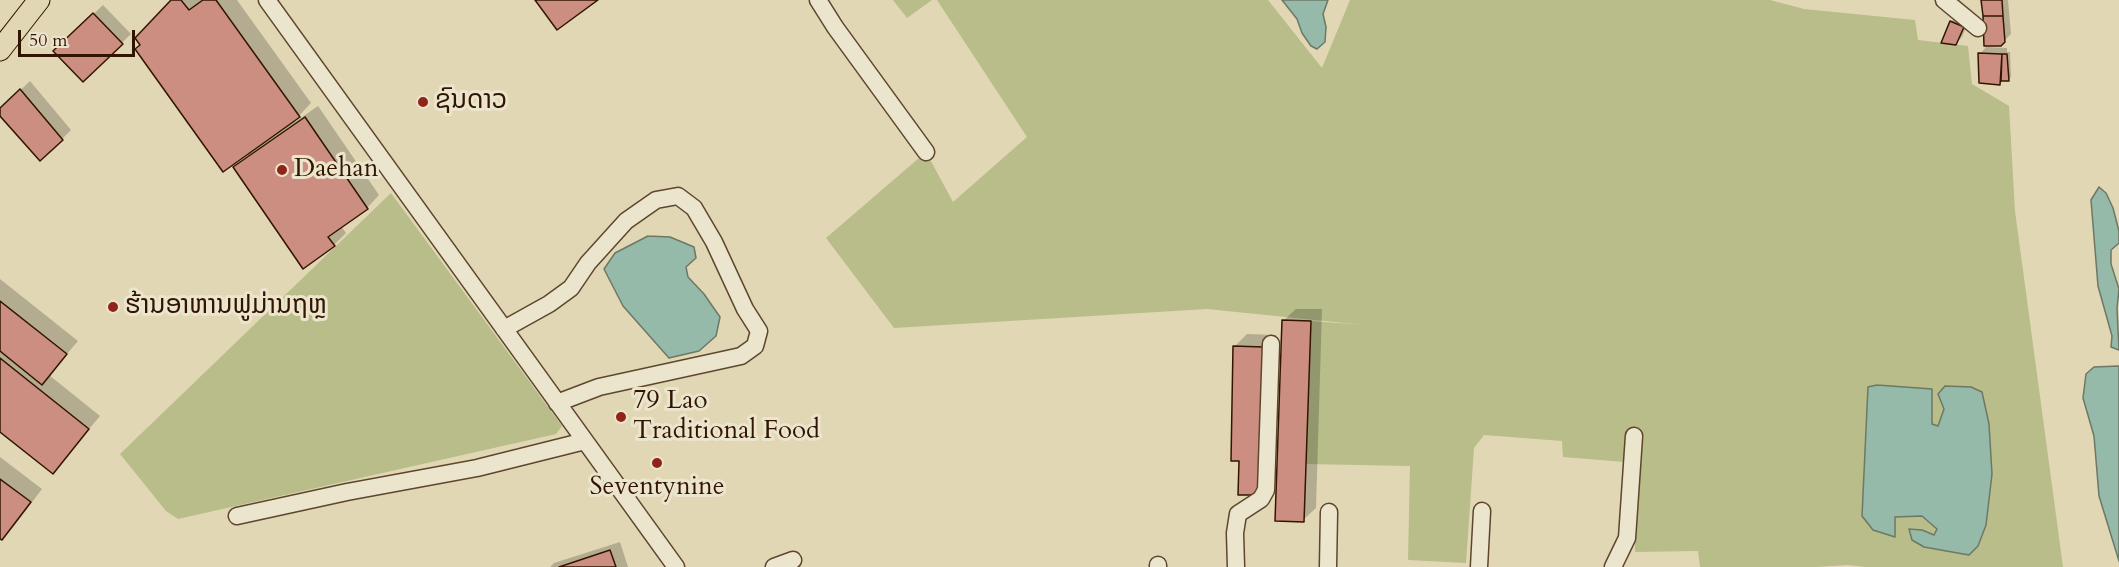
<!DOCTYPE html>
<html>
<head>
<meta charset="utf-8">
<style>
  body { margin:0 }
  #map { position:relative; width:2119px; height:567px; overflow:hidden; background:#e1d7b4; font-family:Cardo,serif }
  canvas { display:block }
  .scale { position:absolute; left:18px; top:30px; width:117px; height:27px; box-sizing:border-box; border:3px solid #321500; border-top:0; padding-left:8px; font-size:18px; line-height:21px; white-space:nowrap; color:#321500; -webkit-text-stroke:4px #ece5ce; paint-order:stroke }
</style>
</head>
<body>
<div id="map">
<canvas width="2119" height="567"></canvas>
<div class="scale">50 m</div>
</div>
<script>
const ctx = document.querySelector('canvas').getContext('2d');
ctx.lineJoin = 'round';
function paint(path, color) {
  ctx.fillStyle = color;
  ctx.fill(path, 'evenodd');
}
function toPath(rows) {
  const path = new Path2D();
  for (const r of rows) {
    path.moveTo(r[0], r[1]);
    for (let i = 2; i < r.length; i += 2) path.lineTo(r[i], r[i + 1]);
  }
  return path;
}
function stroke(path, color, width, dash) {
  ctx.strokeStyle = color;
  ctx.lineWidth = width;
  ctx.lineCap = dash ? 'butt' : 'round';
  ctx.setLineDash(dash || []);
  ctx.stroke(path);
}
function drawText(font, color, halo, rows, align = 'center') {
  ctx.font = font + ' Cardo,"Noto Sans Lao",serif';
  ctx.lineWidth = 6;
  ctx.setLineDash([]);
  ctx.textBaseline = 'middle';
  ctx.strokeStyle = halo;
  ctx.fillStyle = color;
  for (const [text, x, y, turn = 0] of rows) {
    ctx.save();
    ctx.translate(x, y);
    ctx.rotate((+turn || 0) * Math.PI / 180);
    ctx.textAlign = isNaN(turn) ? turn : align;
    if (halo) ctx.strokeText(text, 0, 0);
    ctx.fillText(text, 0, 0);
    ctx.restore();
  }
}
const green = toPath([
  [893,0,932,0,907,18],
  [937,0,1268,0,1322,68,1350,0,1770,0,1804,9,1915,20,1918,40,1968,46,1972,84,2009,106,2015,211,2063,567,1865,567,1848,565,1815,567,1700,567,1698,551,1635,552,1635,467,1625,462,1563,457,1562,441,1484,435,1474,448,1466,563,1408,560,1410,466,1306,464,1311,321,1364,325,1207,309,894,328,826,238,926,152,953,202,1027,137],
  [391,193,562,426,556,434,178,519,166,511,120,454]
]);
const water = toPath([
  [1282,0,1328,0,1323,14,1326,27,1325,42,1317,49,1311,46,1302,33,1297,19,1282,0],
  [2099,187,2106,193,2113,208,2119,231,2119,243,2111,250,2111,264,2119,289,2117,308,2119,350,2111,347,2112,336,2098,286,2091,200,2099,187],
  [648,236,670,237,694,247,696,258,686,267,688,277,704,294,720,317,716,336,699,351,669,358,623,306,604,269,615,253,648,236],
  [2119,366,2119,561,2099,496,2094,436,2083,398,2086,374,2094,367,2119,366],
  [1877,385,1932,389,1932,424,1938,426,1944,409,1938,394,1945,386,1971,387,1982,392,1989,424,1992,474,1986,525,1978,546,1969,555,1924,547,1912,540,1909,529,1922,530,1934,535,1937,529,1922,516,1895,517,1895,537,1873,530,1862,516,1868,387,1877,385]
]);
const shadow = toPath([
  [173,0,237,0,311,103,294,121,295,122,318,106,379,195,367,208,341,226,346,233,334,245,235,168,248,155,142,44],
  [1982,0,2008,0,2011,34,2004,41],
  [103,5,131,34,83,80,55,51],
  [1957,16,1969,20,1962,37,1956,43,1951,22],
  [1986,47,2007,48,2007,52,2010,52,2011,77,2009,79,2004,79,2000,83,1980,54],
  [30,81,71,130,62,139,0,114,0,110],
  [0,279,78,341,49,375,100,416,53,472,0,430],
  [1296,309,1322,309,1316,508,1303,520,1283,321],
  [1247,334,1276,335,1274,481,1240,460,1234,347],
  [0,457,42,489,14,526,2,538,0,537],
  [620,542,628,567,550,567,554,563]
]);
const building = toPath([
  [171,0,181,0,189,10,203,0,216,0,300,117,223,172,135,49,140,45,135,38,171,0],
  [535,0,598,0,557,30,535,0],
  [1981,0,2002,0,2003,16,1983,16,1981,0],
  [93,13,123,44,83,82,53,51,93,13],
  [1983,16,2003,16,2005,42,2001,46,1984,46,1983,16],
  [1950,21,1964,27,1956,45,1941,43,1950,21],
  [1978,53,2002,54,2000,85,1979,83,1978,53],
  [2002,54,2007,54,2009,81,2001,81,2002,54],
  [20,89,63,140,40,161,0,116,0,108,20,89],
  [305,117,368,209,328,237,335,246,303,269,233,167,305,117],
  [0,301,67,354,42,385,0,351,0,301],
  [1282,320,1311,321,1304,522,1275,521,1282,320],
  [1233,346,1264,347,1262,495,1238,495,1239,461,1231,461,1233,346],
  [0,358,89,429,53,474,0,432,0,358],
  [0,479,31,502,2,540,0,539,0,479],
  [610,550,616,567,559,567,610,550]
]);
const minor = toPath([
  [267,0,676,567],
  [818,0,835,27,926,152],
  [1944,0,1978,28],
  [504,329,549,304,571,288,588,263,626,221,656,200,678,196,694,208,714,242,745,309,759,331,755,346,741,356,599,387,557,403],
  [237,516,347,492,477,468,585,441],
  [1158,565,1158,567],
  [774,567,793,560],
  [1236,567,1235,533,1238,514,1261,499,1266,490,1271,344],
  [1328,567,1329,512],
  [1479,567,1482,511],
  [1613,567,1627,538,1634,436]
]);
const major = toPath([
  [0,50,39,0]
]);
const markers = [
  [423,102,6,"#8f2418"],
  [282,170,6,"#8f2418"],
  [113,307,6,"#8f2418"],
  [621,417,6,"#8f2418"],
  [657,463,6,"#8f2418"]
];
const poiNames = [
  ["ຊົນດາວ",435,102],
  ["Daehan",294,170],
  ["ຮ້ານອາຫານຟູມ່ານຖຫຼ",125,307],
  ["79 Lao",633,402],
  ["Traditional Food",633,432],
  ["Seventynine",657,488,"center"]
];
paint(green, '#b8bd89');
paint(water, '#95baa9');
stroke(water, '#6d7865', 1.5);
paint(shadow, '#0003');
paint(building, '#cc8e80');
stroke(building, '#321500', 1.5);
stroke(minor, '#5e462d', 19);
stroke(major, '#321500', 23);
stroke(minor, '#ece5ce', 16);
stroke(major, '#e1d7b4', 21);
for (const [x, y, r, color] of markers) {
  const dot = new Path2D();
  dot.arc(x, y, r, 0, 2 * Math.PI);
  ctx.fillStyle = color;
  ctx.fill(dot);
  stroke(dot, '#ece5ce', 2);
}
drawText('26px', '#321500', '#ece5ce', poiNames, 'left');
</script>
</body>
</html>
